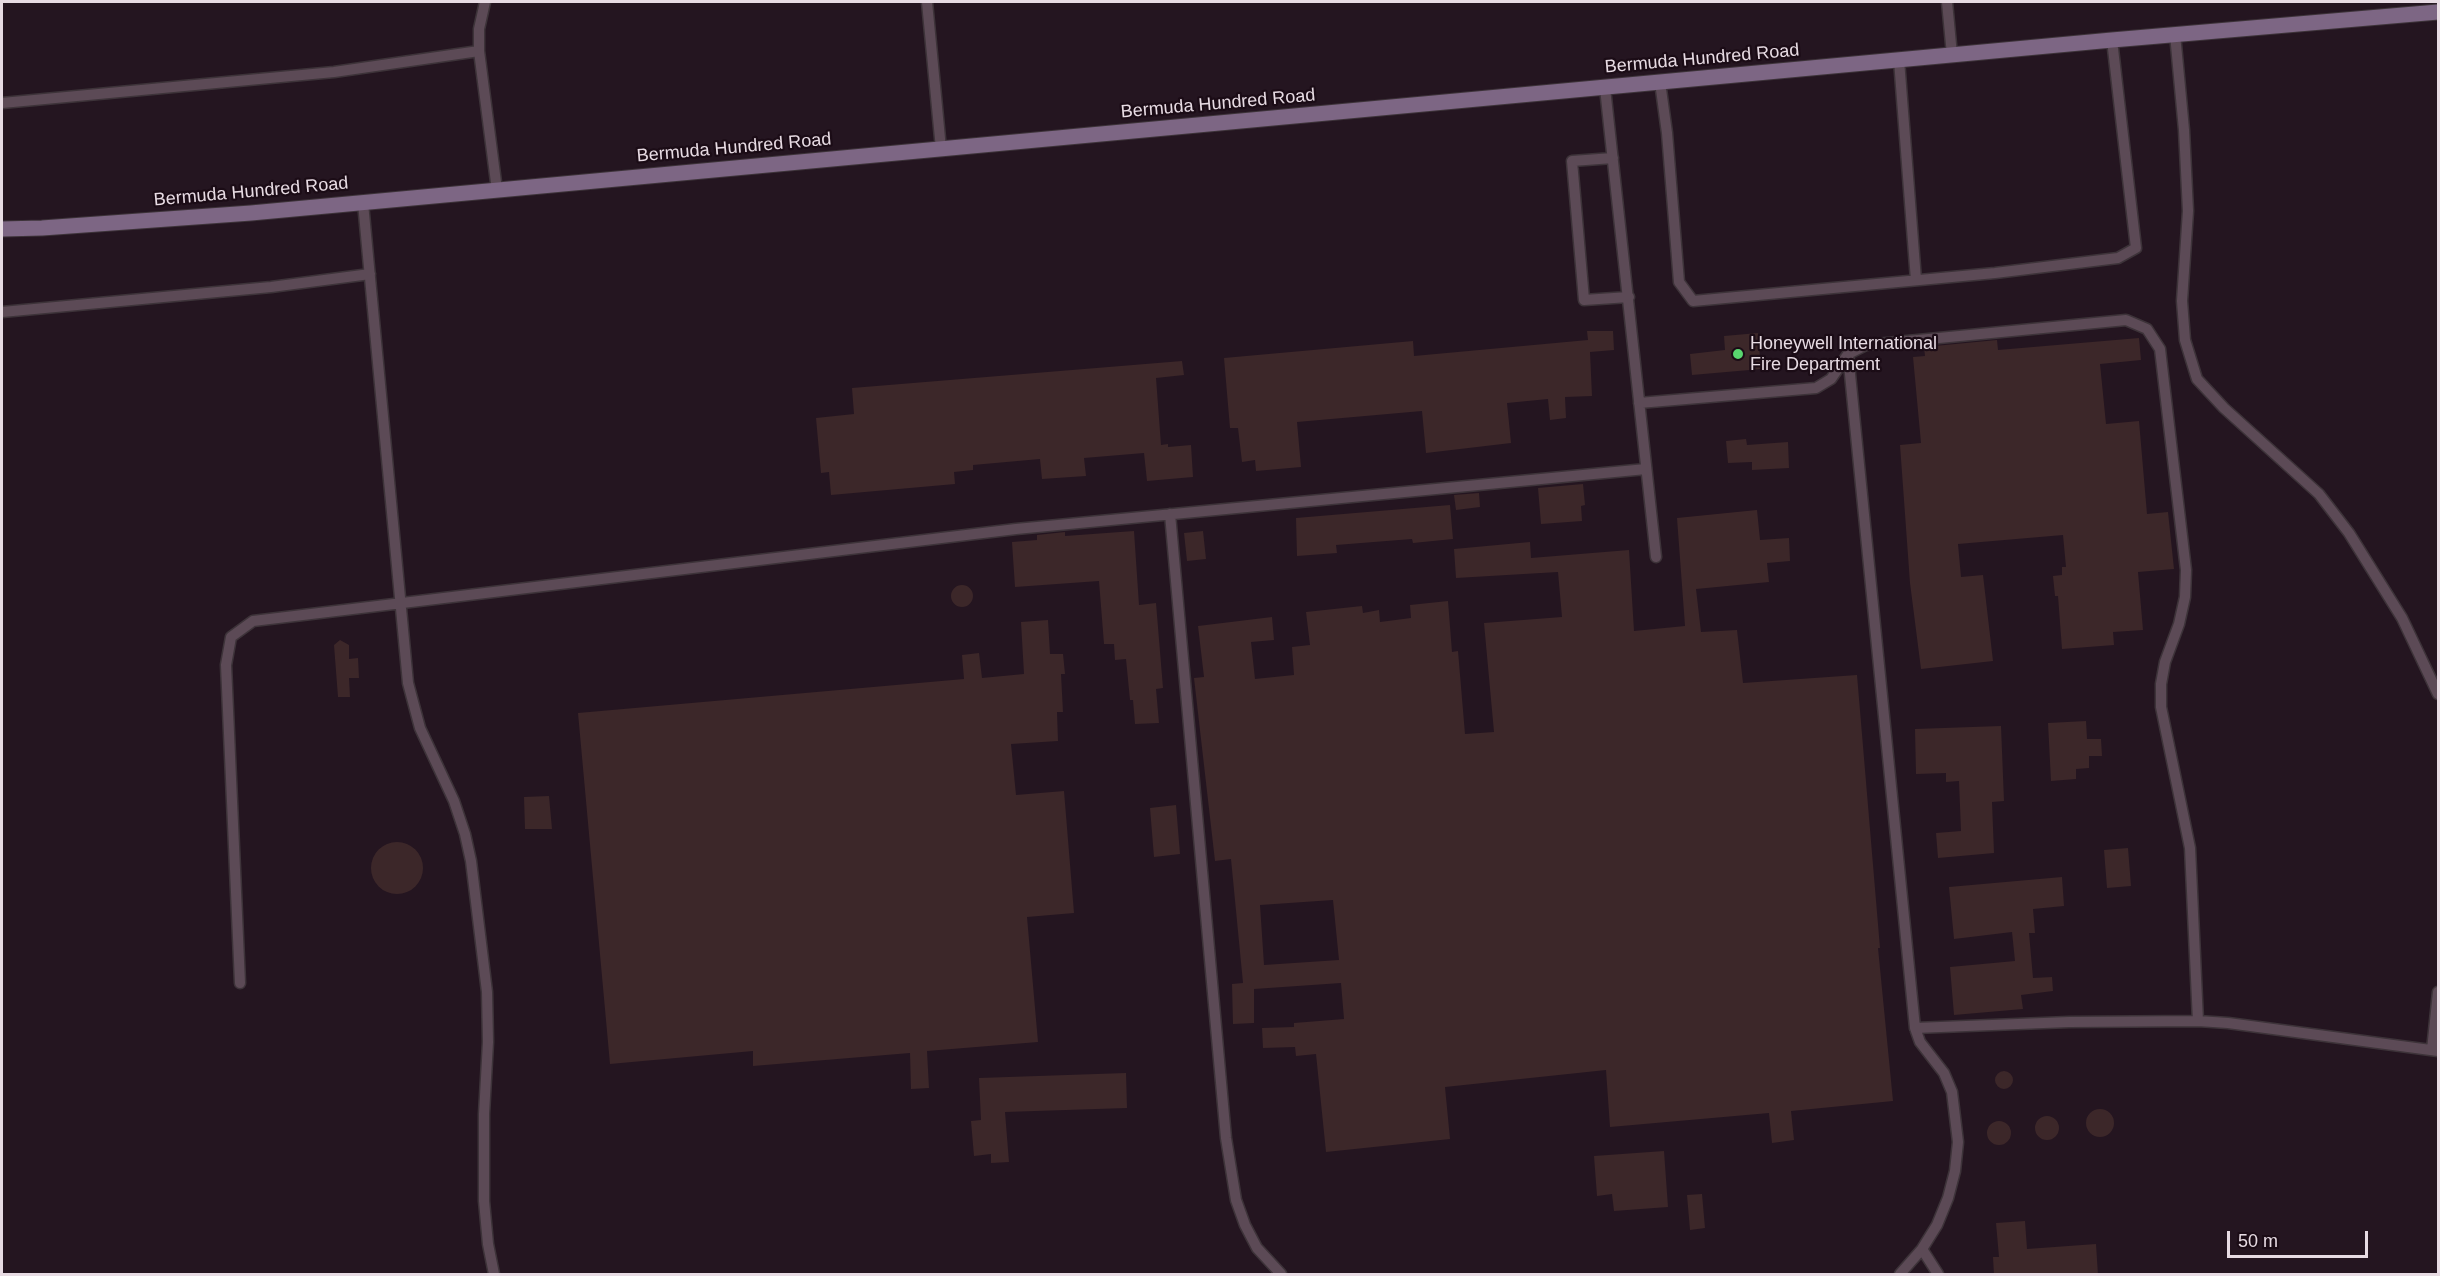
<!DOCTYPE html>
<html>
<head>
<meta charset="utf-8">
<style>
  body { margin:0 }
  #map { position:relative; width:2440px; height:1276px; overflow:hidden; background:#241520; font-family:Helvetica,sans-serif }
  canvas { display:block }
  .frame { position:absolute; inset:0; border:3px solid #e7dbe3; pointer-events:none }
  .scale { position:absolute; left:2227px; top:1231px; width:141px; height:27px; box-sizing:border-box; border:3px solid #e7dbe3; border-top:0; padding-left:8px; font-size:18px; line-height:21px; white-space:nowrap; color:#e7dbe3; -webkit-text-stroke:4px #1b0c16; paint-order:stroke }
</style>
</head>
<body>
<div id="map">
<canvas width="2440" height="1276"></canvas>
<div class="frame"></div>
<div class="scale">50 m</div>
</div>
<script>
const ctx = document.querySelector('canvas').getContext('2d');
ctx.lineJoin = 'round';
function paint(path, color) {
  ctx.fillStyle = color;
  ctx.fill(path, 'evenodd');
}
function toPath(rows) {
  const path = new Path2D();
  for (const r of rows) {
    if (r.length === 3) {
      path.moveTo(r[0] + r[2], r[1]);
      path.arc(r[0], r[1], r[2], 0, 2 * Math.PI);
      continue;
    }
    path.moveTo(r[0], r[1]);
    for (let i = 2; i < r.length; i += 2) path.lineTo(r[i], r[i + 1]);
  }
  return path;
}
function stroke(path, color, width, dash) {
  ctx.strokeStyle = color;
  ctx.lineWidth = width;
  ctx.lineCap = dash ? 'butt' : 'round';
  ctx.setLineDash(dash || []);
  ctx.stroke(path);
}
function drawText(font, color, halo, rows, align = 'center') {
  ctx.font = font + ' Helvetica,sans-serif';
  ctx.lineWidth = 4.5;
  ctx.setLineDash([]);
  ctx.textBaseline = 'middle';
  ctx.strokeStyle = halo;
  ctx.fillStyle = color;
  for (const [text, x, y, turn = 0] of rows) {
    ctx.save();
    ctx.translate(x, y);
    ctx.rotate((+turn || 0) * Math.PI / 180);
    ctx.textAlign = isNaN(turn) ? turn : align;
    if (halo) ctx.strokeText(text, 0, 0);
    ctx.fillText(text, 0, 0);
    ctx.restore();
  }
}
const building = toPath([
  [1587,331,1613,331,1614,350,1590,352,1592,396,1565,397,1566,418,1550,420,1548,399,1507,403,1511,443,1426,453,1422,411,1297,422,1301,467,1256,471,1255,460,1242,462,1238,428,1230,428,1224,358,1413,341,1414,356,1588,340],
  [1758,333,1761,369,1692,375,1690,354,1725,350,1724,336],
  [2139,338,2141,360,2100,364,2106,424,2139,421,2147,514,2168,512,2174,569,2138,572,2143,630,2113,632,2114,645,2062,649,2058,596,2055,596,2053,576,2062,575,2062,567,2066,567,2063,535,1958,544,1961,577,1983,575,1993,661,1921,669,1910,583,1900,445,1921,443,1913,357,1925,356,1924,347,1997,340,1998,350],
  [1182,361,1184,375,1156,378,1161,445,1168,444,1168,447,1191,445,1193,477,1147,481,1144,453,1084,458,1086,476,1042,479,1040,459,973,465,973,470,954,472,955,484,831,495,829,472,821,473,816,418,854,414,852,388],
  [1746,439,1747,445,1788,442,1789,468,1752,470,1752,462,1728,463,1726,441],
  [1583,484,1585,505,1581,506,1582,521,1541,524,1538,488],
  [1479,493,1480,507,1456,510,1454,495],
  [1450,505,1453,539,1413,543,1412,539,1336,545,1337,553,1297,556,1296,518],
  [1757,510,1760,540,1789,538,1790,561,1767,563,1769,582,1696,589,1701,632,1737,630,1743,683,1857,675,1880,948,1878,948,1893,1101,1791,1111,1794,1140,1772,1143,1769,1113,1610,1127,1606,1070,1445,1087,1450,1139,1326,1152,1316,1054,1296,1056,1295,1047,1263,1048,1262,1028,1294,1027,1294,1023,1344,1019,1341,983,1254,989,1254,1023,1233,1024,1232,984,1243,983,1231,859,1215,861,1194,678,1204,677,1198,626,1272,617,1274,640,1251,642,1255,679,1294,675,1292,647,1310,645,1306,612,1362,606,1363,613,1379,610,1380,622,1411,618,1410,605,1448,601,1452,652,1458,651,1465,734,1494,732,1484,623,1562,617,1558,572,1456,578,1454,549,1530,542,1531,558,1629,550,1634,631,1685,626,1677,518],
  [1333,900,1339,960,1264,965,1260,905],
  [1134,531,1139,605,1156,603,1163,688,1156,689,1159,723,1135,724,1133,700,1130,700,1126,659,1115,660,1114,644,1104,644,1099,581,1015,587,1012,542,1037,540,1037,535,1065,532,1065,536],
  [1203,531,1206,559,1187,561,1184,533],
  [962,596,11],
  [1048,620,1050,654,1063,654,1065,674,1061,674,1063,712,1057,712,1058,741,1011,744,1016,795,1064,791,1074,913,1027,917,1038,1042,927,1051,929,1088,911,1089,910,1053,753,1066,753,1051,610,1064,578,713,964,679,962,655,979,653,982,678,1024,674,1021,622],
  [340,640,349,645,349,659,358,658,359,678,349,678,350,697,338,697,334,645],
  [2086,721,2087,739,2101,739,2102,756,2089,756,2089,768,2076,769,2076,779,2051,781,2048,723],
  [2001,726,2004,801,1992,802,1994,853,1938,858,1936,833,1961,831,1959,781,1946,782,1946,773,1916,774,1915,729],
  [549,796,552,829,525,829,524,797],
  [1176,805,1180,854,1154,857,1150,808],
  [397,868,26],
  [2128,848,2131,886,2107,888,2104,850],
  [2062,877,2064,906,2033,909,2035,933,2029,933,2033,978,2052,977,2053,991,2021,995,2023,1009,1954,1015,1950,967,2015,961,2012,932,1954,939,1949,887],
  [2004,1080,9],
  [1126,1073,1127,1108,1005,1112,1009,1162,991,1163,991,1154,974,1156,971,1121,981,1120,979,1078],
  [2100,1123,14],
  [2047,1128,12],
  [1999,1133,12],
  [1664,1151,1668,1207,1614,1211,1612,1194,1597,1196,1594,1156],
  [1702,1194,1705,1228,1690,1230,1687,1195],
  [2025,1221,2027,1249,2096,1244,2098,1275,1994,1275,1993,1257,1999,1257,1996,1223]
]);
const lane = toPath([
  [485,2,479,29,479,51,497,190],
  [927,2,941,149],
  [1947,2,1952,55],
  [2175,34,2184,130,2188,211,2182,301,2185,340,2197,379,2224,408,2319,494,2349,533,2402,618,2438,694],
  [1899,60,1916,280],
  [1660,82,1667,133,1679,282,1693,301,1995,273,2118,258,2136,248,2112,40],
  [1605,88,1656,557],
  [2,103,334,72,479,51],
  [1613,158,1572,161,1584,300,1629,297],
  [363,203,408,683,420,728,454,801,465,834,471,861,487,992,488,1042,484,1114,484,1201,488,1244,494,1274],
  [2,312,271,287,370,274],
  [1848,354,1915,1028,1920,1042,1944,1073,1952,1092,1958,1142,1955,1171,1948,1198,1937,1225,1922,1249,1900,1274],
  [1639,403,1816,388,1831,379,1848,354,1866,345,2126,320,2147,329,2160,349,2186,570,2185,597,2179,624,2165,662,2161,684,2161,707,2190,848,2198,1021],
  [1170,514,1226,1138,1236,1200,1245,1225,1257,1248,1281,1274],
  [240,983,226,665,231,637,253,621,1016,529,1646,469],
  [1915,1028,2069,1022,2198,1021,2228,1023,2438,1051],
  [2432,1050,2438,992],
  [1922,1249,1938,1274]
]);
const secondary = toPath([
  [2,229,42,228,251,213,2112,40,2438,12]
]);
const markers = [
  [1738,354,6,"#59d56f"]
];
const streetNames = [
  ["Bermuda Hundred Road",1702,59,-5],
  ["Bermuda Hundred Road",1218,104,-5],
  ["Bermuda Hundred Road",734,148,-5],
  ["Bermuda Hundred Road",251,192,-5]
];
const poiNames = [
  ["Honeywell International",1750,344],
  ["Fire Department",1750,365]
];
paint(building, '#3c2729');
stroke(lane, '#3d3339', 13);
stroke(secondary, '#3d3339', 17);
stroke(lane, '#5c4a56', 10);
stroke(secondary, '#7d6684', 15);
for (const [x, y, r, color] of markers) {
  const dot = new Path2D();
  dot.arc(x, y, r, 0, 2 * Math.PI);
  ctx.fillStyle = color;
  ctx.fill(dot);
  stroke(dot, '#1b0c16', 2);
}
drawText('18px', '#e7dbe3', '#1b0c16', streetNames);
drawText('18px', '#e7dbe3', '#1b0c16', poiNames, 'left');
</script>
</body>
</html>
